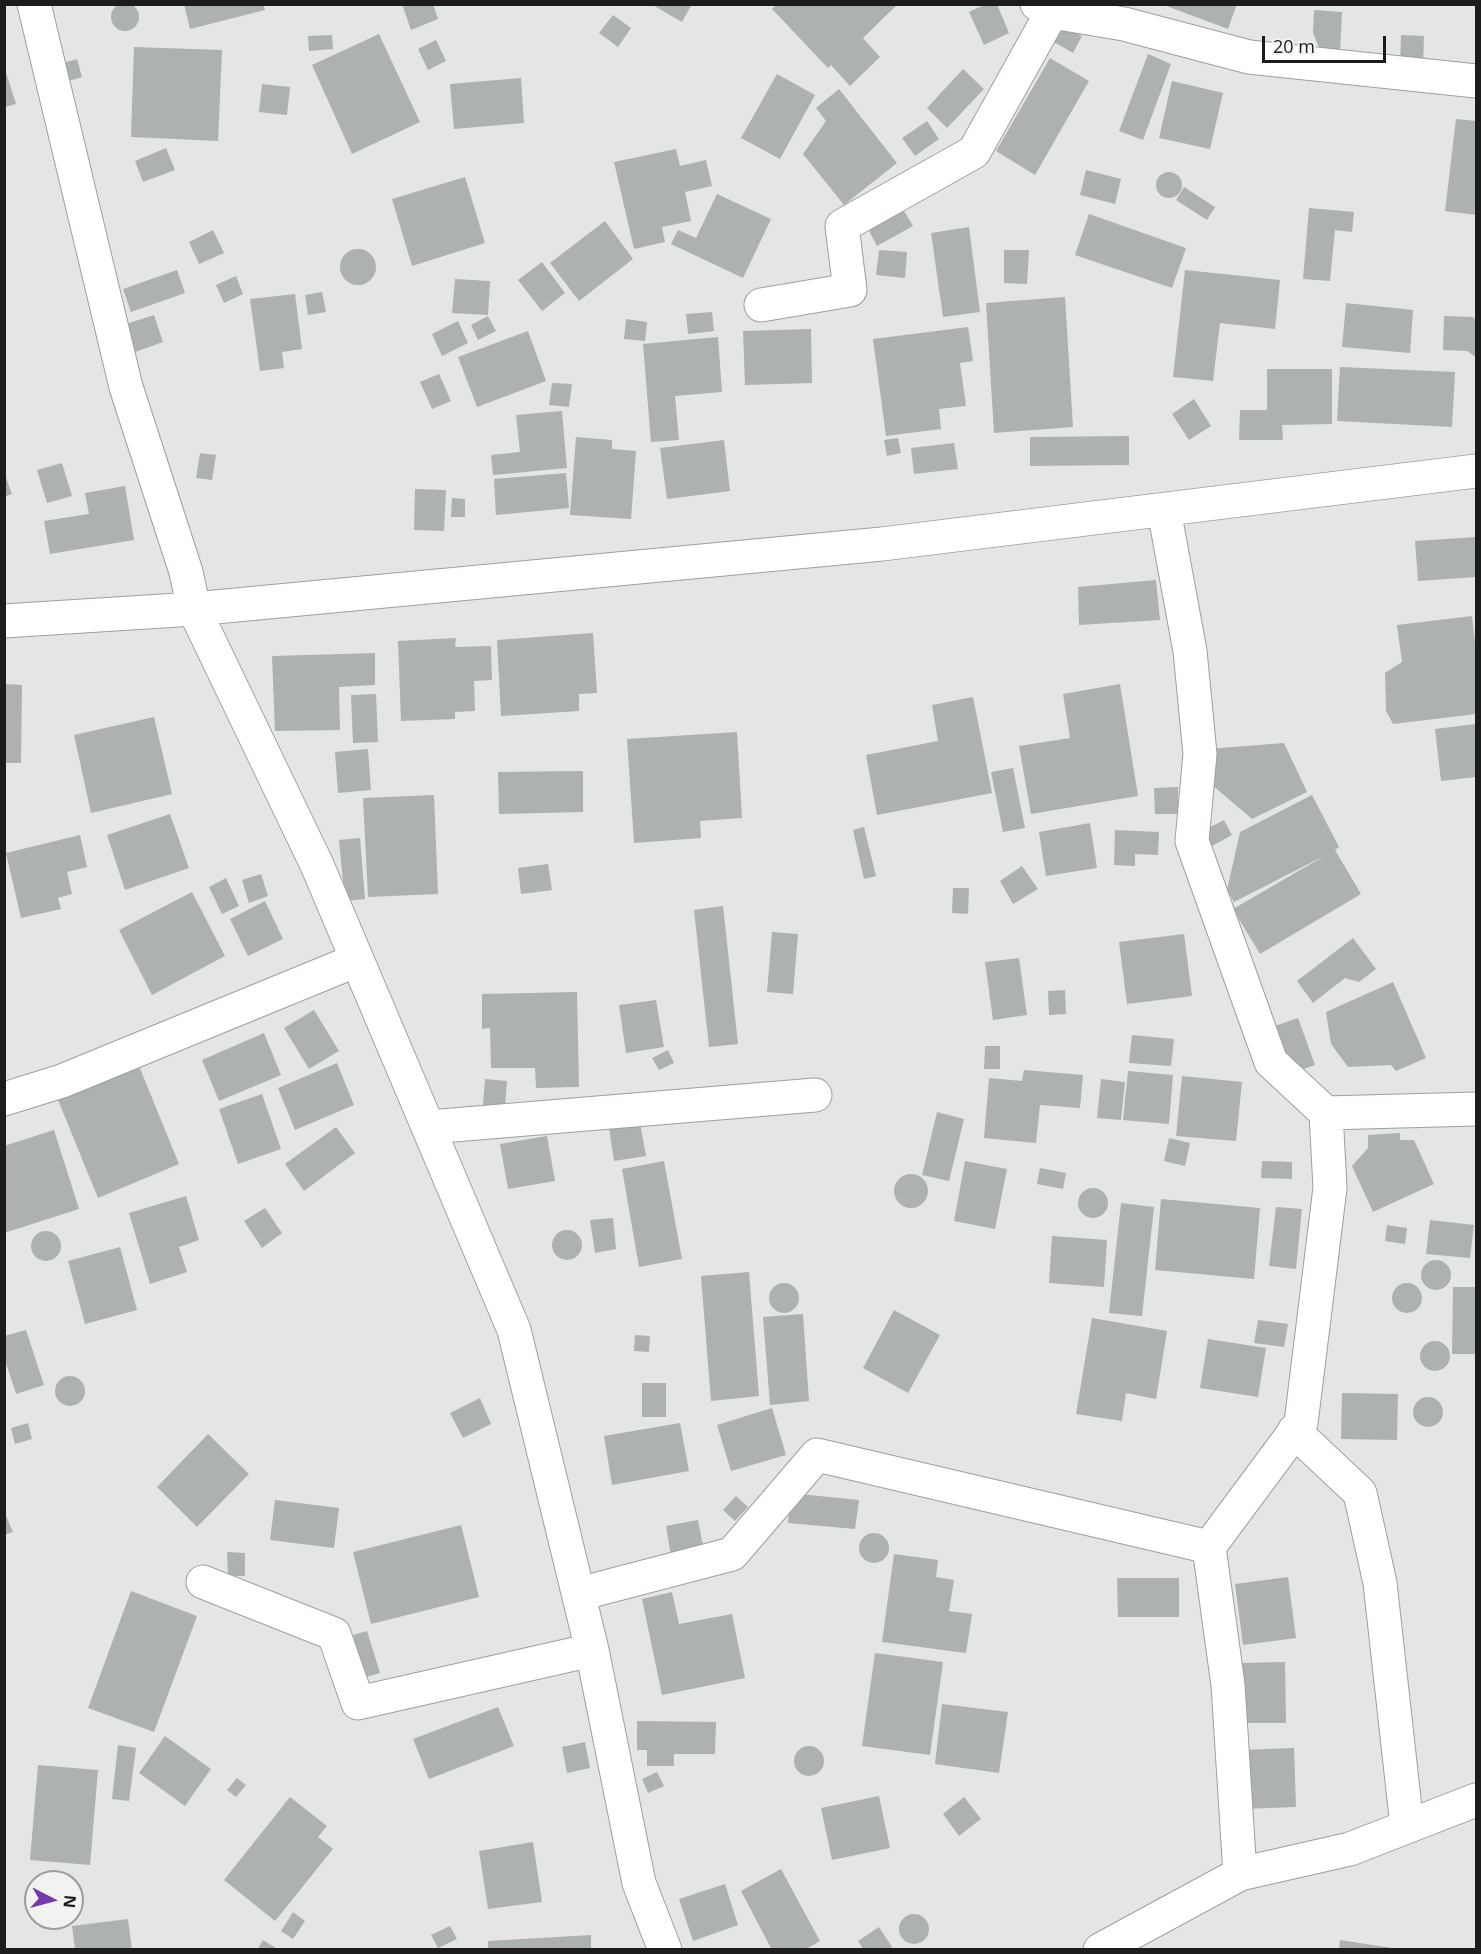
<!DOCTYPE html>
<html>
<head>
<meta charset="utf-8">
<style>
  body { margin:0 }
  #map { position:relative; width:1481px; height:1954px; overflow:hidden; background:#e3e6e2; font-family:"Open Sans",sans-serif }
  canvas { display:block }
  .frame { position:absolute; inset:0; border:6px solid #1c1d1b; pointer-events:none }
  .north { position:absolute; left:24px; top:1870px; width:60px; height:60px; box-sizing:border-box; background:#f0f3ef; border:2px solid #9b9d9a; border-radius:50%; rotate:96deg; font-size:16px; font-weight:700; line-height:24px; text-align:center; color:#1c1d1b }
  .north::after { content:''; display:block; margin:auto; width:21px; height:27px; background:#7638ad; clip-path:polygon(50% 0,100% 100%,50% 72%,0 100%) }
  .scale { position:absolute; left:1262px; top:36px; width:124px; height:27px; box-sizing:border-box; border:3px solid #1c1d1b; border-top:0; padding-left:8px; font-size:18px; line-height:21px; white-space:nowrap; color:#1c1d1b; -webkit-text-stroke:4px #f0f3ef; paint-order:stroke }
</style>
</head>
<body>
<div id="map">
<canvas width="1481" height="1954"></canvas>
<div class="frame"></div>
<div class="north">N</div>
<div class="scale">20 m</div>
</div>
<script>
const ctx = document.querySelector('canvas').getContext('2d');
ctx.lineJoin = 'round';
function paint(path, color) {
  ctx.fillStyle = color;
  ctx.fill(path, 'evenodd');
}
function toPath(rows) {
  const path = new Path2D();
  for (const r of rows) {
    if (r.length === 3) {
      path.moveTo(r[0] + r[2], r[1]);
      path.arc(r[0], r[1], r[2], 0, 2 * Math.PI);
      continue;
    }
    path.moveTo(r[0], r[1]);
    for (let i = 2; i < r.length; i += 2) path.lineTo(r[i], r[i + 1]);
  }
  return path;
}
function stroke(path, color, width, dash) {
  ctx.strokeStyle = color;
  ctx.lineWidth = width;
  ctx.lineCap = dash ? 'butt' : 'round';
  ctx.setLineDash(dash || []);
  ctx.stroke(path);
}
const building = toPath([
  [125,17,14],
  [184,4,263,4,265,10,190,29],
  [402,4,433,4,438,19,411,30],
  [651,4,692,4,682,22],
  [777,4,898,4,863,38,880,57,850,86,831,65,828,68,772,9],
  [986,4,997,4,1009,33,984,45,969,12],
  [1161,4,1237,4,1228,29],
  [1314,10,1342,12,1340,53,1321,52,1313,33],
  [613,15,631,28,618,47,599,33],
  [1061,24,1082,36,1073,53,1052,41],
  [379,34,420,122,352,154,312,65],
  [332,35,333,49,309,51,308,36],
  [1401,35,1424,36,1423,66,1400,65],
  [436,40,446,61,428,70,418,49],
  [134,47,222,50,218,141,131,137],
  [1148,54,1171,64,1143,140,1119,131],
  [1050,58,1089,81,1035,175,996,151],
  [77,59,82,77,65,82,59,64],
  [4,66,16,104,4,107],
  [963,69,984,89,947,128,927,108],
  [777,74,815,95,780,159,741,138],
  [521,78,524,123,454,129,450,84],
  [1172,81,1223,93,1210,149,1159,138],
  [262,84,290,87,287,115,259,112],
  [839,89,897,163,844,205,803,154,826,121,816,108],
  [1456,119,1476,121,1476,215,1445,211],
  [927,121,939,139,915,156,902,138],
  [166,148,175,170,143,182,135,161],
  [676,149,680,166,706,160,712,186,685,192,691,221,662,227,665,242,634,249,614,162],
  [1086,170,1121,179,1115,204,1080,195],
  [1169,185,13],
  [465,177,485,243,412,266,392,199],
  [1184,187,1215,207,1207,220,1176,200],
  [717,194,771,219,743,278,671,244,678,230,696,238],
  [900,204,913,226,877,246,865,223],
  [1309,208,1354,212,1352,232,1335,230,1330,281,1303,279],
  [1089,214,1186,248,1172,288,1075,255],
  [605,221,633,259,579,301,550,263],
  [969,227,980,312,943,317,931,233],
  [213,230,224,253,199,264,189,242],
  [358,267,18],
  [879,250,907,252,905,278,876,275],
  [1004,250,1029,250,1027,284,1004,283],
  [542,262,565,293,542,311,518,280],
  [177,270,185,293,131,312,123,289],
  [1185,270,1280,280,1275,329,1220,323,1213,381,1173,377],
  [236,276,243,294,224,303,216,285],
  [455,279,490,281,488,315,452,313],
  [322,292,326,312,308,315,305,295],
  [295,294,302,349,282,352,284,368,260,371,250,299],
  [1065,297,1073,427,994,433,986,303],
  [1346,303,1413,310,1410,353,1342,347],
  [712,312,714,331,688,334,686,314],
  [154,315,163,342,135,352,126,324],
  [488,316,496,331,478,340,471,325],
  [1444,316,1473,317,1476,320,1476,357,1467,351,1443,350],
  [626,319,647,322,645,341,624,339],
  [458,321,468,343,442,356,432,334],
  [968,327,973,361,960,363,966,406,939,409,941,429,886,436,873,339],
  [811,329,812,383,745,385,743,331],
  [528,331,546,381,477,407,458,357],
  [718,337,722,392,675,396,679,440,651,442,643,344],
  [1340,367,1455,372,1452,427,1337,421],
  [1267,369,1332,369,1332,424,1282,425,1283,440,1239,440,1240,410,1267,410],
  [439,374,451,401,432,409,420,382],
  [552,383,572,384,569,407,549,405],
  [1194,399,1211,426,1189,440,1172,414],
  [562,411,567,468,493,475,491,455,520,452,516,415],
  [1129,436,1129,465,1030,466,1030,437],
  [576,437,612,440,612,449,636,451,631,519,570,515],
  [898,438,901,453,887,456,884,440],
  [724,440,730,491,667,499,660,448],
  [954,443,958,469,914,474,911,448],
  [200,453,216,455,212,480,196,478],
  [62,463,72,496,47,503,37,470],
  [4,472,12,494,4,497],
  [566,473,569,508,496,515,494,479],
  [125,486,134,540,50,554,44,521,89,514,85,493],
  [415,489,446,490,444,531,414,530],
  [452,498,465,499,465,517,451,517],
  [1476,537,1476,577,1418,581,1415,541],
  [1156,580,1160,620,1079,625,1078,587],
  [1472,616,1476,651,1476,714,1393,724,1386,711,1385,673,1402,662,1397,625],
  [593,633,597,693,579,694,579,711,501,716,497,640],
  [456,638,455,647,491,646,492,680,474,681,475,711,455,712,455,719,401,721,398,641],
  [375,653,375,685,339,687,340,730,275,731,272,656],
  [4,684,22,685,21,763,4,763],
  [1120,684,1138,796,1031,814,1019,746,1070,738,1063,694],
  [376,694,378,742,353,743,351,695],
  [973,697,992,793,877,815,866,755,938,741,932,705],
  [154,717,172,794,91,813,74,735],
  [1476,724,1476,777,1441,781,1435,729],
  [737,732,742,818,700,821,701,838,634,843,627,739],
  [1284,743,1307,792,1252,819,1211,784,1208,749],
  [368,749,371,790,338,793,335,752],
  [1013,768,1025,828,1003,832,991,772],
  [583,771,583,812,499,814,498,772],
  [1178,787,1178,814,1155,814,1154,788],
  [434,795,438,894,368,897,363,798],
  [1312,795,1339,847,1335,850,1361,894,1260,954,1233,909,1326,855,1234,902,1227,890,1240,832],
  [170,814,189,868,125,890,107,835],
  [1224,820,1232,835,1201,852,1193,836],
  [1090,823,1097,868,1046,876,1039,832],
  [864,827,876,876,864,879,853,830],
  [1115,830,1159,832,1158,855,1135,854,1135,866,1114,865],
  [80,835,87,867,67,872,72,894,58,898,61,909,21,918,6,853],
  [360,838,365,899,345,901,339,840],
  [548,864,552,890,521,894,518,868],
  [1022,866,1038,889,1013,904,1000,881],
  [261,874,268,896,249,903,242,880],
  [226,878,239,906,222,914,209,887],
  [953,888,969,888,968,914,952,913],
  [192,892,225,956,152,995,119,930],
  [265,901,283,939,248,956,230,919],
  [723,906,738,1044,709,1047,694,910],
  [772,932,798,934,793,994,767,992],
  [1184,934,1192,996,1127,1004,1119,942],
  [1353,938,1376,969,1359,982,1345,978,1313,1003,1297,981],
  [1019,958,1027,1015,993,1020,985,962],
  [1393,982,1426,1058,1396,1071,1391,1065,1348,1067,1331,1044,1326,1012],
  [1065,990,1066,1014,1049,1015,1048,991],
  [577,992,579,1087,536,1088,535,1068,491,1068,490,1028,482,1029,482,994],
  [656,1000,664,1047,626,1053,619,1005],
  [314,1010,339,1051,309,1069,284,1028],
  [1298,1018,1315,1065,1289,1074,1272,1027],
  [264,1033,281,1075,219,1101,202,1060],
  [1132,1035,1174,1039,1171,1066,1129,1063],
  [985,1046,1000,1046,1000,1069,984,1069],
  [668,1050,674,1063,659,1070,652,1058],
  [337,1063,354,1105,295,1130,278,1088],
  [139,1066,179,1164,98,1198,58,1100],
  [1024,1070,1083,1075,1080,1108,1040,1105,1036,1143,984,1138,989,1078,1022,1081],
  [1128,1071,1173,1075,1169,1124,1123,1120],
  [1182,1076,1242,1082,1236,1141,1176,1136],
  [485,1079,507,1081,505,1108,483,1106],
  [1101,1079,1125,1082,1121,1120,1097,1118],
  [262,1094,281,1149,238,1164,219,1109],
  [937,1112,964,1119,949,1181,922,1175],
  [640,1123,646,1156,614,1161,609,1128],
  [336,1127,355,1153,304,1191,285,1164],
  [54,1130,79,1209,4,1233,4,1146],
  [1400,1133,1400,1140,1414,1140,1434,1184,1373,1212,1352,1166,1368,1148,1368,1135],
  [547,1136,555,1181,508,1189,500,1144],
  [1169,1138,1190,1143,1185,1166,1164,1161],
  [664,1161,682,1259,639,1267,622,1169],
  [965,1161,1007,1169,995,1229,954,1221],
  [1262,1161,1292,1162,1292,1179,1261,1178],
  [1040,1168,1066,1173,1063,1189,1037,1184],
  [911,1191,17],
  [1093,1203,15],
  [186,1196,199,1240,179,1247,187,1272,150,1284,129,1213],
  [1161,1199,1260,1208,1254,1279,1155,1270],
  [1121,1203,1154,1207,1142,1316,1109,1313],
  [1276,1207,1302,1209,1296,1269,1269,1266],
  [265,1208,282,1233,262,1248,244,1221],
  [613,1218,616,1249,595,1253,590,1220],
  [1430,1220,1474,1225,1470,1258,1426,1254],
  [1387,1225,1407,1228,1405,1244,1385,1241],
  [567,1245,15],
  [46,1246,15],
  [1052,1236,1107,1240,1104,1287,1049,1283],
  [120,1247,137,1310,85,1324,68,1261],
  [1436,1275,15],
  [749,1272,759,1396,711,1401,701,1276],
  [1407,1298,15],
  [784,1298,15],
  [1453,1287,1476,1287,1476,1354,1452,1354],
  [894,1310,940,1335,908,1393,863,1368],
  [803,1314,809,1401,770,1405,763,1317],
  [1092,1318,1167,1331,1156,1399,1126,1393,1122,1421,1076,1414],
  [1258,1320,1288,1324,1284,1347,1254,1343],
  [26,1330,44,1385,16,1394,4,1357,4,1336],
  [635,1335,650,1336,649,1352,634,1351],
  [1208,1339,1266,1348,1258,1397,1200,1388],
  [1435,1356,15],
  [70,1391,15],
  [642,1383,666,1383,666,1417,642,1417],
  [1342,1393,1398,1394,1397,1440,1341,1439],
  [1428,1412,15],
  [480,1398,491,1424,463,1438,450,1413],
  [772,1408,786,1455,731,1471,717,1425],
  [28,1423,32,1439,15,1444,11,1428],
  [680,1423,689,1471,612,1485,604,1436],
  [208,1434,249,1474,197,1527,157,1487],
  [790,1493,859,1500,855,1529,788,1523],
  [736,1496,748,1507,735,1521,723,1510],
  [275,1500,339,1508,334,1548,270,1540],
  [4,1511,13,1532,4,1535],
  [698,1520,704,1551,671,1556,666,1526],
  [461,1525,479,1597,371,1624,353,1552],
  [874,1548,15],
  [227,1552,245,1553,245,1576,228,1576],
  [894,1554,938,1560,936,1577,954,1580,949,1611,972,1614,966,1653,882,1642],
  [1288,1577,1296,1638,1243,1645,1235,1584],
  [1117,1578,1179,1578,1179,1617,1118,1617],
  [131,1591,197,1616,154,1732,88,1708],
  [672,1592,679,1624,732,1614,745,1678,662,1695,642,1599],
  [367,1631,380,1673,366,1677,353,1635],
  [875,1653,943,1662,930,1755,862,1746],
  [1285,1662,1286,1723,1241,1723,1239,1663],
  [942,1704,1008,1712,999,1773,935,1764],
  [498,1707,514,1746,429,1779,413,1739],
  [637,1721,716,1722,715,1754,674,1754,674,1766,647,1766,647,1750,637,1750],
  [165,1736,211,1769,185,1806,139,1773],
  [585,1742,590,1768,567,1773,562,1747],
  [118,1745,136,1748,129,1801,112,1799],
  [809,1761,15],
  [1294,1748,1296,1807,1243,1809,1241,1750],
  [38,1765,98,1770,90,1865,30,1860],
  [657,1772,664,1786,648,1793,642,1779],
  [237,1778,246,1785,236,1797,227,1790],
  [879,1796,890,1848,832,1860,821,1808],
  [290,1797,327,1826,318,1837,333,1849,275,1921,224,1880],
  [964,1797,981,1819,959,1836,943,1814],
  [533,1842,542,1902,488,1909,479,1851],
  [781,1869,820,1941,804,1950,772,1950,741,1891],
  [725,1884,738,1925,693,1941,679,1899],
  [293,1912,305,1921,293,1939,281,1931],
  [914,1929,15],
  [128,1919,132,1950,75,1950,72,1926],
  [450,1926,457,1939,438,1948,431,1935],
  [879,1927,892,1947,888,1950,864,1950,858,1941],
  [591,1935,591,1950,488,1950,488,1941],
  [263,1940,279,1950,257,1950],
  [1340,1940,1392,1948,1392,1950,1339,1950]
]);
const minor = toPath([
  [34,4,126,387,186,572,194,609,317,865,514,1330,592,1650,639,1883,665,1950],
  [1037,4,1052,12,1124,24,1249,57,1476,81],
  [761,305,850,290,842,226,974,152,1052,12],
  [1164,510,1190,651,1200,754,1192,841,1271,1062,1326,1113],
  [4,621,194,609,882,544,1476,471],
  [4,1099,62,1081,357,960],
  [429,1127,815,1095],
  [1294,1431,1360,1493,1380,1583,1407,1826],
  [1209,1547,1301,1423,1330,1188,1326,1113,1476,1109],
  [203,1582,334,1634,358,1703,592,1650],
  [579,1594,732,1554,817,1455,1209,1547,1228,1685,1240,1874],
  [1100,1950,1240,1874,1350,1849,1476,1800]
]);
paint(building, '#adb2b0');
stroke(minor, '#9da09c', 35);
stroke(minor, '#fff', 33);
</script>
</body>
</html>
